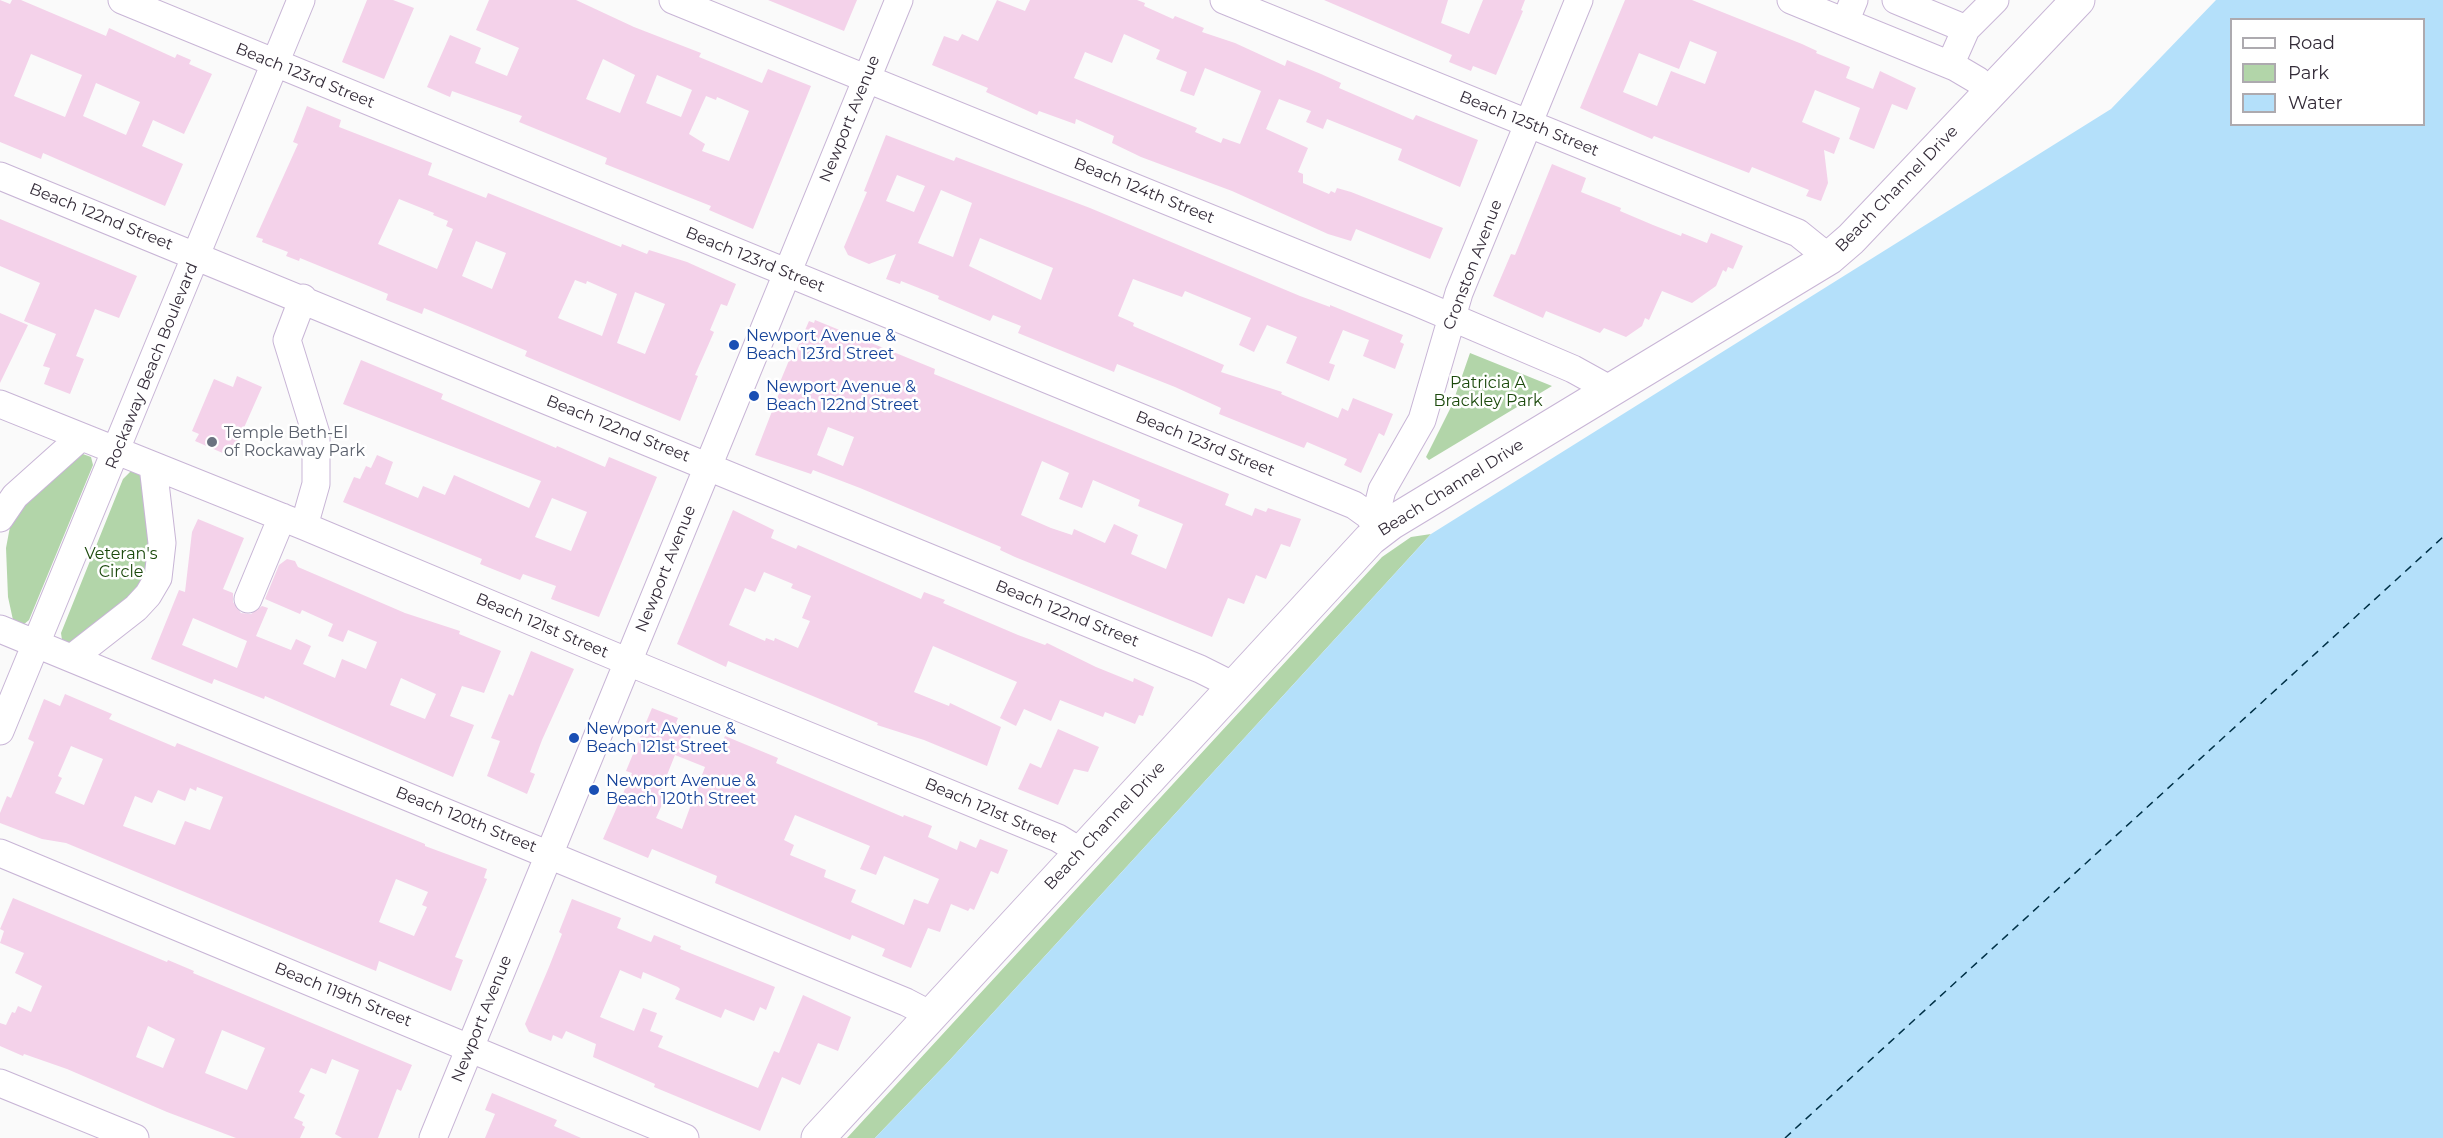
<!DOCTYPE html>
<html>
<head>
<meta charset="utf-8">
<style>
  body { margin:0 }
  #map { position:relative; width:2443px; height:1138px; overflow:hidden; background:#fafafa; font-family:Montserrat,sans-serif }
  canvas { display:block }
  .legend { position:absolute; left:2230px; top:18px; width:195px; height:108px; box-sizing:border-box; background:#fff; border:2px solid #adaaaf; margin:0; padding:8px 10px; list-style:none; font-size:18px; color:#332b38 }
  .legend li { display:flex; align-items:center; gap:12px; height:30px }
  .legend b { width:30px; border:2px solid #adaaaf }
</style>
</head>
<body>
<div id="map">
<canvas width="2443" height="1138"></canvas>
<ul class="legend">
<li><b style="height:8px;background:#fff"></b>Road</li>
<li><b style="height:16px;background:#b2d5a9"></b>Park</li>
<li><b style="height:16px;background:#b4e0fa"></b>Water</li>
</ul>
</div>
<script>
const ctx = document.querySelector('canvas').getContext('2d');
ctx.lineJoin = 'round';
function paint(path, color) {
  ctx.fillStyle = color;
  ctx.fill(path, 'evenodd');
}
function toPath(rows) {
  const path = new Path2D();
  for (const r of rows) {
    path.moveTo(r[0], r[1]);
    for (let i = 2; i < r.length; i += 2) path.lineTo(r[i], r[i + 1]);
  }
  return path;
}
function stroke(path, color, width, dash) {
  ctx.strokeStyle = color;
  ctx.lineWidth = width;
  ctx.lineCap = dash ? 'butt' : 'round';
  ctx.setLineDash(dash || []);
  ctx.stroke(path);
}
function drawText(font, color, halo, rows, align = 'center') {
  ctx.font = font + ' Montserrat,sans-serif';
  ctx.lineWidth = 5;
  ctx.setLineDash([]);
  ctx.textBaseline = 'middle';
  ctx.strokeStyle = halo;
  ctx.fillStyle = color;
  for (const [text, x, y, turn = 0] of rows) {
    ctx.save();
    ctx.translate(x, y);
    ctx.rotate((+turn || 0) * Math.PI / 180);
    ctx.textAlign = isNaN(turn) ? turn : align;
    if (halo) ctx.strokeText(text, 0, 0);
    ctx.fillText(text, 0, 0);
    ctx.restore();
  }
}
const green = toPath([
  [1470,353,1552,386,1429,460,1426,457,1452,405],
  [80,453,91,457,93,465,29,620,23,625,13,620,8,597,6,548,12,516],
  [130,472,134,472,141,476,152,557,138,591,69,645,62,640,61,633,123,479],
  [1431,534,948,1062,875,1138,847,1138,1382,557,1411,537]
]);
const water = toPath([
  [2216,0,2443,0,2443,1138,875,1138,948,1062,1431,534,2111,109],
  [2232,20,2424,20,2424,124,2232,124]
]);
const ferry = toPath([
  [1785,1138,2443,537]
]);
const building = toPath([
  [0,0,10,4,12,0,21,0,106,36,109,28,175,58,177,54,191,60,189,64,212,74,184,134,153,120,142,146,183,164,165,206,43,153,41,159,0,142],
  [31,54,82,75,65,117,14,96],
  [96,83,140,102,126,135,83,116],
  [367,0,393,0,414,8,384,79,342,62],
  [489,0,576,0,634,27,701,53,699,57,762,83,768,69,811,86,753,229,709,210,711,206,605,164,607,158,519,122,522,116,452,91,450,97,427,87,450,35,481,48,475,63,507,76,519,48,476,30],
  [603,59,635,75,620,113,586,99],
  [657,75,692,90,681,117,646,103],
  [706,96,716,100,717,97,749,111,729,161,702,151,705,144,689,134],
  [768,0,857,0,844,31],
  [997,0,1025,11,1030,0,1137,0,1145,3,1144,6,1173,19,1175,16,1204,28,1202,32,1235,43,1285,66,1287,60,1321,74,1341,83,1339,88,1413,120,1416,115,1478,140,1460,187,1398,160,1402,149,1327,119,1323,129,1306,122,1311,111,1279,99,1266,129,1308,148,1298,172,1303,174,1303,183,1329,194,1331,191,1335,193,1337,188,1351,192,1443,228,1430,259,1356,229,1351,241,1328,234,1232,191,1141,157,1112,143,1114,136,1076,119,1075,124,1039,111,1037,115,986,92,988,88,932,65,944,36,958,41,962,34,978,41],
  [1124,34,1160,50,1156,59,1187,72,1180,91,1194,96,1205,68,1261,91,1240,144,1223,138,1221,143,1195,132,1197,128,1074,78,1085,52,1112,63],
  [1324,0,1448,0,1441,23,1469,34,1483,0,1525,0,1521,10,1523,11,1496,75,1473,66,1471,71,1449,62,1452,55],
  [1625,0,1692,0,1802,44,1817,51,1816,53,1850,67,1846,78,1873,89,1880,71,1916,88,1907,110,1892,104,1874,149,1849,139,1860,108,1815,90,1802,122,1840,138,1834,154,1824,150,1828,183,1821,201,1806,196,1809,190,1752,167,1749,173,1654,136,1652,139,1580,108],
  [1690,41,1717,52,1705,84,1671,71,1657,106,1623,92,1639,53,1679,69],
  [307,106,341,120,339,127,432,163,428,175,486,198,488,193,621,247,622,244,647,254,649,250,687,262,736,284,727,306,721,304,710,330,714,332,695,375,698,376,680,421,525,356,527,351,470,327,424,308,422,314,386,300,388,294,300,258,299,261,286,256,288,252,262,242,263,239,256,237,298,144,293,142],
  [399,199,434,213,433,215,448,221,446,226,453,229,437,269,378,244],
  [476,241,506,253,492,289,462,276],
  [575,280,586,284,587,281,617,294,602,336,558,318],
  [635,292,665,304,645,354,617,343],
  [886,135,954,161,956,157,1090,208,1300,296,1330,307,1330,305,1403,335,1400,342,1404,344,1395,369,1363,356,1369,340,1343,330,1329,363,1335,365,1329,381,1286,363,1297,337,1267,325,1254,352,1239,345,1251,318,1185,291,1182,297,1133,279,1118,316,1134,323,1133,326,1224,365,1221,372,1282,392,1281,394,1338,418,1342,408,1348,411,1353,398,1393,414,1384,436,1379,433,1361,473,1344,465,1347,459,1307,442,1304,448,1219,414,1221,408,1175,387,1117,364,1114,372,1018,333,1021,326,993,315,990,321,938,299,939,296,901,281,900,284,886,279,896,254,869,264,848,255,844,247,867,192,864,191],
  [897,175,925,186,914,212,886,201],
  [941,190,972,203,953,257,918,243],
  [980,238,1053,268,1041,300,969,266],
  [1552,164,1586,178,1581,192,1621,208,1620,211,1653,225,1681,236,1682,233,1707,243,1711,233,1743,246,1733,269,1728,267,1726,272,1723,270,1716,286,1692,303,1662,291,1649,320,1645,318,1642,326,1626,337,1604,328,1600,333,1546,311,1543,318,1493,296,1511,254,1515,255],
  [0,219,137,276,119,318,95,309,76,356,84,359,70,394,44,384,50,368,43,366,56,334,24,321,40,283,0,266],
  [0,313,28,325,0,383],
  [815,320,935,369,934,374,1229,494,1225,505,1252,516,1255,508,1266,512,1268,508,1301,519,1290,547,1281,544,1266,579,1256,575,1244,604,1228,598,1212,637,1015,557,1000,550,1001,547,860,488,813,470,811,474,755,455,783,383,780,382,790,358,792,360,809,321,814,323],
  [828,427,854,437,843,466,817,455],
  [1042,461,1069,473,1059,499,1082,508,1093,480,1140,500,1138,506,1183,524,1166,569,1131,554,1138,535,1114,524,1105,543,1074,529,1072,535,1051,528,1021,515],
  [361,360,443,394,441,399,556,448,557,446,605,467,609,457,657,477,599,617,551,599,556,586,523,574,520,580,480,564,482,559,343,502,354,477,360,479,366,466,371,468,377,455,393,462,385,484,418,498,423,486,445,495,454,475,529,508,541,481,343,404],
  [552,498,587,512,571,551,535,537],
  [237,376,262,387,235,448,228,445,225,454,195,441,199,434,192,431,214,379,233,387],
  [733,510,774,530,771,538,796,549,798,545,921,599,924,592,945,600,943,603,1018,635,1045,645,1047,643,1096,667,1133,682,1134,678,1154,687,1143,716,1139,715,1135,724,1105,712,1103,717,1060,700,1051,721,1024,709,1016,726,1000,718,1017,682,933,646,914,692,949,706,950,703,1001,727,987,766,924,740,877,725,878,723,728,661,726,667,677,644],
  [764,572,793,584,791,588,811,596,802,618,810,621,798,648,775,638,774,641,766,638,765,641,729,625,745,588,755,592],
  [198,519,244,538,223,589,233,593,233,602,241,613,251,614,262,606,268,608,256,636,291,650,296,639,311,646,303,664,335,678,342,659,366,669,377,642,348,630,343,642,328,636,333,624,302,610,300,614,265,599,279,565,287,559,295,561,298,567,405,613,460,631,459,634,501,651,484,693,462,686,450,716,474,725,453,777,265,696,264,699,214,679,212,684,151,659,179,590,185,592,192,532],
  [193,618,247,641,237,668,182,645],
  [401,678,436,694,425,719,390,705],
  [531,651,574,669,542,740,530,772,535,774,527,794,487,776,500,741,491,738,509,694,513,696],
  [65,694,112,714,109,719,175,747,177,743,425,844,425,846,487,869,484,878,487,879,455,957,463,960,451,991,379,961,376,971,66,843,42,839,0,823,0,813,7,796,11,798,34,742,28,739,44,699,60,706],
  [71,746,103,759,84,805,55,793,62,778,58,776],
  [197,787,223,797,210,830,185,821,175,845,123,826,135,796,152,803,158,790,185,801,190,788,196,791],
  [396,879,428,892,422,905,427,907,414,936,379,922],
  [652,708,678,718,676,723,692,733,689,742,717,754,725,736,778,758,776,763,903,817,904,815,932,826,928,837,957,850,960,841,976,848,980,839,1008,850,998,874,991,871,974,910,970,908,968,911,951,904,940,932,928,928,911,968,882,956,885,949,852,935,850,940,715,883,717,876,652,849,648,858,603,839,632,773,626,771],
  [675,755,705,767,682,829,656,818,665,798,659,795],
  [795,815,870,846,860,869,876,875,884,856,939,879,928,904,914,899,904,925,851,902,856,890,824,877,826,870,790,855,794,845,784,840],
  [1058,729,1099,747,1088,772,1074,769,1058,805,1018,789,1030,763,1041,768],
  [13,898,167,962,168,960,194,971,193,973,412,1065,401,1091,397,1089,378,1138,342,1138,335,1134,359,1070,332,1059,326,1074,311,1068,299,1092,305,1095,294,1118,303,1122,302,1125,305,1127,300,1138,236,1138,167,1112,67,1069,24,1054,23,1056,0,1046,0,1023,6,1025,12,1012,15,1013,18,1006,31,1012,42,986,15,973,24,953,0,943,4,931,0,929],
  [148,1026,175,1039,163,1068,136,1057],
  [222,1030,265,1048,247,1090,205,1073],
  [572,899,621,918,617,928,651,942,654,935,681,946,680,949,775,987,766,1010,760,1007,754,1021,725,1009,721,1018,675,999,680,989,678,987,643,972,641,979,620,970,600,1017,634,1031,643,1008,657,1013,650,1031,663,1036,658,1047,758,1088,774,1051,779,1053,803,995,851,1017,838,1051,818,1043,800,1085,782,1077,760,1131,654,1087,655,1084,593,1057,596,1044,566,1031,562,1039,553,1035,551,1041,529,1032,525,1024,549,967,562,934,559,932],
  [492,1093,557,1120,554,1126,581,1138,485,1138,495,1114,485,1110]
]);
const minor = toPath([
  [122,0,1354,505,1368,515,1380,530],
  [673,0,1416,302,1573,369,1611,390],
  [1224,0,1798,233,1829,258],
  [1791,0,1955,67,1977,80,1990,92],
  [1896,0,1966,29,1950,65],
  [1845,22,1854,0],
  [1966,29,1995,0],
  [0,176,1200,669,1234,686],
  [303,298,287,340,316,434,316,484,304,526],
  [0,404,304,526,650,671,1058,838,1081,852],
  [0,518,15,496,81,437],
  [1380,530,1378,506,1382,490,1422,420,1459,293,1579,0],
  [248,599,282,517],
  [0,629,906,1002,931,1015],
  [72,658,136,608,148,595,158,578,162,543,153,466],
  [0,731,301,0],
  [0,853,685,1138],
  [0,1083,135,1138],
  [433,1138,899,0]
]);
const major = toPath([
  [818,1138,1370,539,1391,523,1829,258,1851,239,2078,0]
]);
const markers = [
  [734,345,6,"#1a4fb4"],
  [754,396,6,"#1a4fb4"],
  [212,442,6,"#6b7280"],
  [574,738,6,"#1a4fb4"],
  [594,790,6,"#1a4fb4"]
];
const streetNames = [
  ["Beach 123rd Street",305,76,22],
  ["Newport Avenue",850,119,-68],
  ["Beach 125th Street",1529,124,22],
  ["Beach Channel Drive",1897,189,-46],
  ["Beach 124th Street",1144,191,22],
  ["Beach 122nd Street",101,217,22],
  ["Beach 123rd Street",755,260,22],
  ["Cronston Avenue",1473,265,-69],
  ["Rockaway Beach Boulevard",152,366,-68],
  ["Beach 122nd Street",618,429,22],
  ["Beach 123rd Street",1205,444,22],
  ["Beach Channel Drive",1451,488,-32],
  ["Newport Avenue",666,569,-68],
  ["Beach 122nd Street",1067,614,22],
  ["Beach 121st Street",542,626,23],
  ["Beach 121st Street",991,811,23],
  ["Beach 120th Street",466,820,22],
  ["Beach Channel Drive",1105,826,-47],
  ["Beach 119th Street",343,995,22],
  ["Newport Avenue",482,1019,-68]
];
const transitNames = [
  ["Newport Avenue &",746,336],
  ["Beach 123rd Street",746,354],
  ["Newport Avenue &",766,387],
  ["Beach 122nd Street",766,405],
  ["Newport Avenue &",586,729],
  ["Beach 121st Street",586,747],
  ["Newport Avenue &",606,781],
  ["Beach 120th Street",606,799]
];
const parkNames = [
  ["Patricia A",1488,383],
  ["Brackley Park",1488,401],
  ["Veteran's",121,554],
  ["Circle",121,572]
];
const worshipNames = [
  ["Temple Beth-El",224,433],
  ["of Rockaway Park",224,451]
];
paint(green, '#b2d5a9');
paint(water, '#b4e0fa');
stroke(ferry, '#003147', 1.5, [8, 6]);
paint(building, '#f4d2ea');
stroke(minor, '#c8b5d6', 29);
stroke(major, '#c8b5d6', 35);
stroke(minor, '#fff', 27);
stroke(major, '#fff', 33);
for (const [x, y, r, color] of markers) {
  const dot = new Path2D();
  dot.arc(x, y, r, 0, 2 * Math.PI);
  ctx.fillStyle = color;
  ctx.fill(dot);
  stroke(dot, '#fff', 2);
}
drawText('16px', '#332b38', '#fff', streetNames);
drawText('16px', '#164399', '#fff', transitNames, 'left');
drawText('16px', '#1c4a0d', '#fff', parkNames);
drawText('16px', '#5b616d', '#fff', worshipNames, 'left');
</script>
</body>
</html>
